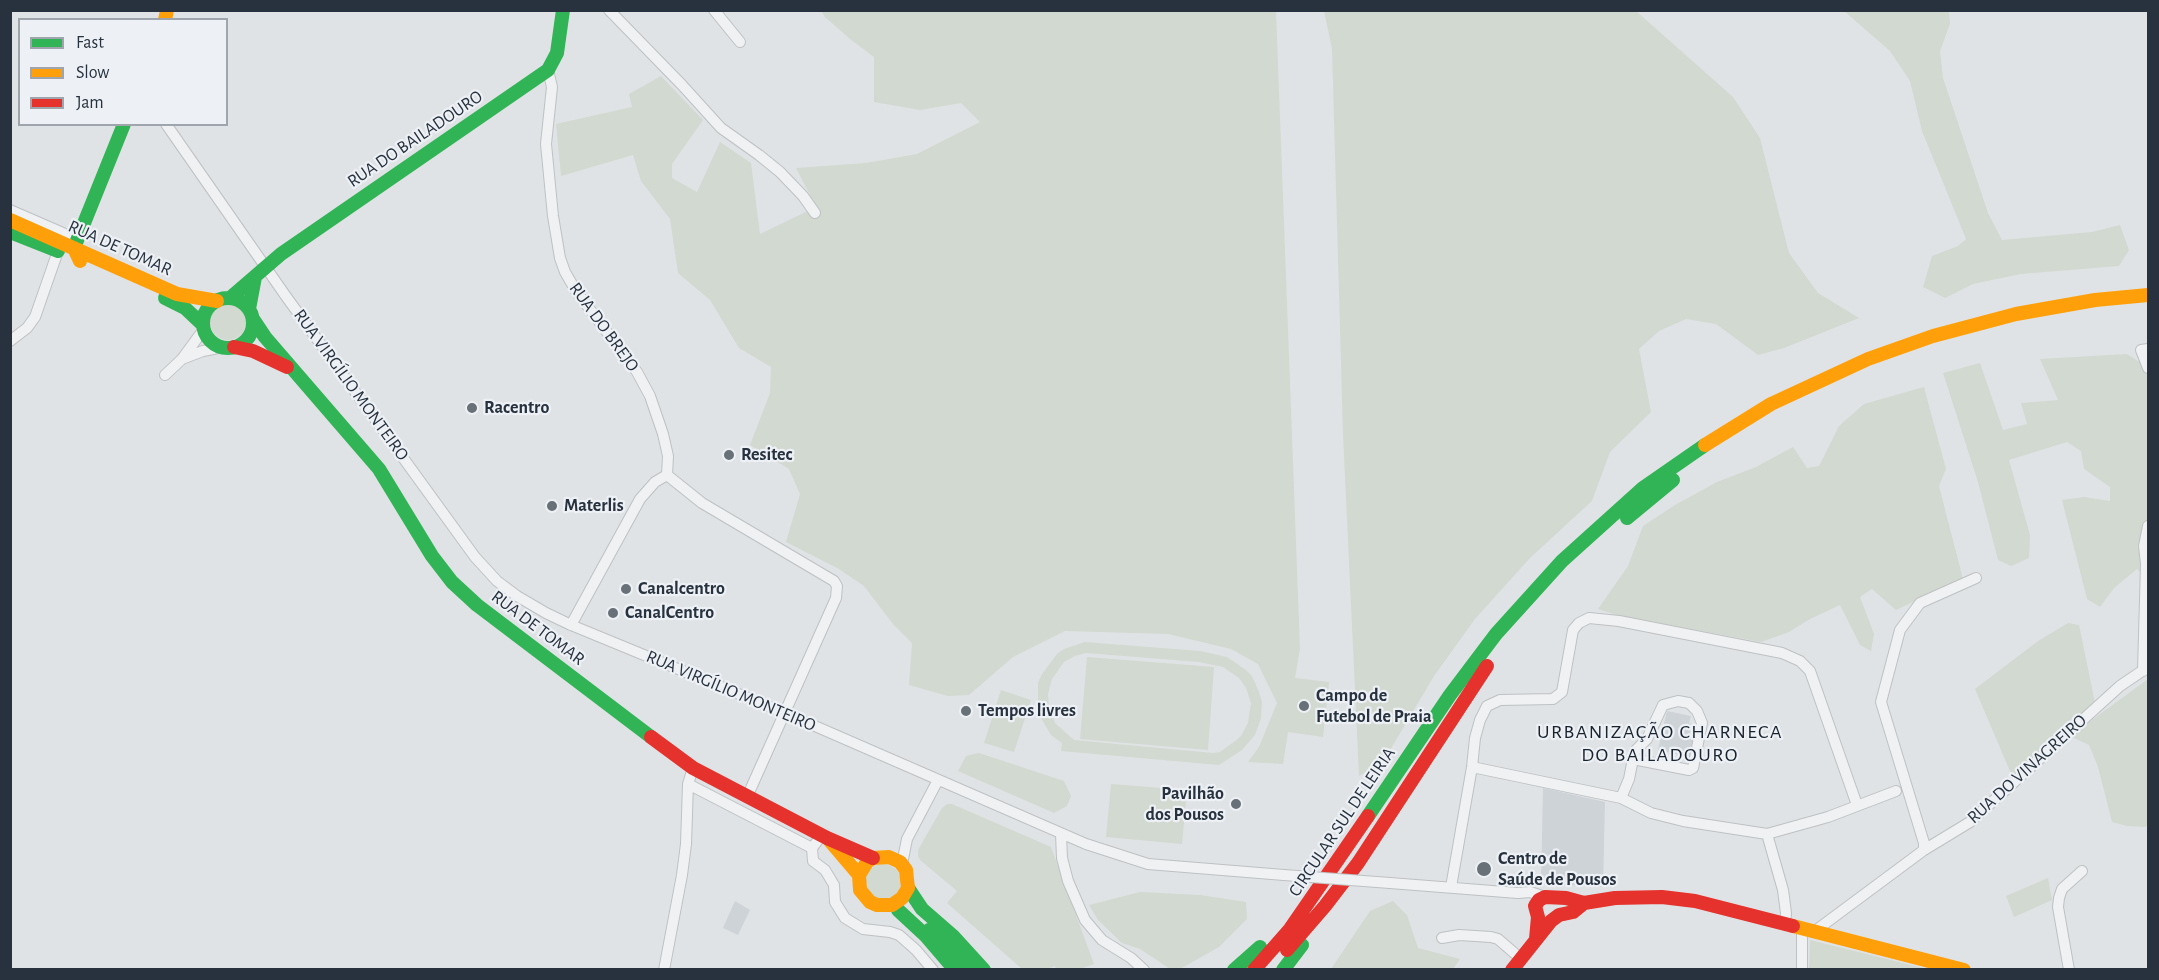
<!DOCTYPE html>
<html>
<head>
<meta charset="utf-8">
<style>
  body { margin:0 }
  #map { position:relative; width:2159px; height:980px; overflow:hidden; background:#e0e3e5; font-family:"Alegreya Sans",sans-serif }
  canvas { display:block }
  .frame { position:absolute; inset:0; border:12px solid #27323e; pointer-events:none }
  .legend { position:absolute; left:18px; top:18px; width:210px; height:108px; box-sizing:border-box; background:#edf1f5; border:2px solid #9ea5ac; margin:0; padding:8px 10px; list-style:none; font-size:18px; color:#27323e }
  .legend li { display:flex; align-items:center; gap:12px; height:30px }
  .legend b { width:30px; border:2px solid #9ea5ac }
</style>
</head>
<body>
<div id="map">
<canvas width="2159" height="980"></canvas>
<div class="frame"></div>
<ul class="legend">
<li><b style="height:8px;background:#30b455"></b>Fast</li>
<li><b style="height:8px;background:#ff9f0a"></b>Slow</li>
<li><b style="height:8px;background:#e5322d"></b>Jam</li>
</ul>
</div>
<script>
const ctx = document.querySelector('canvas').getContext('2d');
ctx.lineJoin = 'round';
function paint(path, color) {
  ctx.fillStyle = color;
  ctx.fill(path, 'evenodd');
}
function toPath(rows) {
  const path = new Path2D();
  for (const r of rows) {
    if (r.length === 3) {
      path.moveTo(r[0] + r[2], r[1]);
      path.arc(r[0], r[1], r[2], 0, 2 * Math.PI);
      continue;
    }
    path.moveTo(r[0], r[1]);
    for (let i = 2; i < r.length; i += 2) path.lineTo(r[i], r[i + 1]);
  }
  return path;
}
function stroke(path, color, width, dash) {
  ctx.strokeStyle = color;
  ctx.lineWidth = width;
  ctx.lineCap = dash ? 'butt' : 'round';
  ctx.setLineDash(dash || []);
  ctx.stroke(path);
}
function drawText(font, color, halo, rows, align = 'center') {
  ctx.font = font + ' "Alegreya Sans",sans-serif';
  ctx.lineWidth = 4.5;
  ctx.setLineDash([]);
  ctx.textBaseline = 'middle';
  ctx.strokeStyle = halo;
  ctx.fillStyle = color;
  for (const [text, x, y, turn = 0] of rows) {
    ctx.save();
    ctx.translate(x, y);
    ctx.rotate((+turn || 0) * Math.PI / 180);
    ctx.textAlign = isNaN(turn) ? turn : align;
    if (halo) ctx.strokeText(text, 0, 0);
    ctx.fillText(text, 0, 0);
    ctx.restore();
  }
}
const built = toPath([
  [1667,711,1691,716,1689,723,1692,724,1689,735,1695,737,1690,757,1658,750],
  [1543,788,1605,802,1603,887,1541,884],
  [735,901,750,910,738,935,723,928]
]);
const green = toPath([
  [821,11,1276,11,1300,649,1295,678,1329,682,1323,737,1288,732,1283,764,1248,762,1259,747,1277,703,1258,664,1231,649,1168,634,1065,631,1013,657,969,695,948,696,909,685,912,643,893,624,864,586,839,569,786,542,800,494,789,469,750,445,770,393,771,367,739,348,710,300,678,273,670,219,641,181,633,155,561,176,556,124,632,107,629,94,661,76,703,120,672,164,672,178,697,192,720,142,751,163,760,234,816,207,796,168,866,163,917,154,980,122,961,103,920,110,874,102,874,57,850,39,825,17],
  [1324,11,1636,11,1733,97,1760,138,1789,253,1818,293,1859,318,1784,348,1758,355,1716,324,1686,319,1659,331,1639,349,1651,412,1610,452,1592,501,1530,558,1475,619,1434,676,1383,762,1359,776,1343,434,1332,49],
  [1844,11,1949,11,1950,24,1940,51,1943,78,1988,213,2002,240,2092,232,2120,225,2129,250,2119,266,2021,274,1973,284,1945,298,1923,287,1932,256,1958,246,1966,239,1922,131,1910,81,1890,51],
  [228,322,18],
  [2127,354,2141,363,2148,378,2148,579,2137,569,2114,588,2100,607,2087,599,2062,500,2084,497,2110,501,2110,487,2084,469,2081,451,2067,442,2009,460,2030,535,2029,558,2011,566,1998,560,1978,482,1943,373,1980,363,2003,430,2027,424,2021,403,2058,400,2040,359],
  [1924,387,1946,469,1939,486,1963,579,1896,610,1872,589,1860,597,1874,634,1871,651,1860,645,1840,605,1810,619,1789,632,1761,642,1617,615,1598,609,1628,566,1643,526,1675,505,1717,482,1756,467,1793,447,1807,468,1819,466,1839,426,1864,404],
  [2068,623,2079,625,2095,703,2012,776,1975,689,2038,641],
  [1085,642,1200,651,1227,657,1246,670,1252,676,1259,692,1262,702,1261,718,1255,735,1242,750,1219,765,1061,751,1062,743,1051,735,1041,718,1038,705,1038,683,1042,674,1057,654,1064,649],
  [1086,653,1199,662,1223,667,1239,678,1246,688,1251,703,1248,723,1241,736,1235,741,1220,752,1213,753,1074,740,1055,723,1049,706,1048,694,1052,679,1064,662,1075,656],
  [1087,657,1214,667,1208,750,1080,739],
  [2148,679,2148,825,2145,827,2127,826,2112,822,2098,767,2089,745,2070,736],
  [1001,690,1031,700,1014,752,984,743],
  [979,753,1064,781,1071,796,1067,806,1054,813,958,771,966,756],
  [1111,784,1187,790,1182,844,1106,837],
  [947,804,952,804,1051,847,1094,964,1080,969,1056,969,1055,966,1047,969,1022,969,947,903,957,891,920,860,918,856,918,850,942,808],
  [883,882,18],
  [2048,878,2052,900,2014,917,2006,896],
  [1140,892,1200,895,1246,902,1247,919,1219,947,1180,969,1170,969,1140,949,1122,943,1098,920,1089,905],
  [1393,901,1407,915,1418,948,1460,959,1453,969,1331,969,1370,911],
  [1810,940,1927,969,1809,969]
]);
const street = toPath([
  [609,10,682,85,721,128,759,155,780,172,803,196,815,213],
  [714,10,740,42],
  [548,70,552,87,546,144,553,216,560,258,565,272,576,291,637,372,650,396,663,434,668,456,667,475],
  [166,124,285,295,475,557,497,581,517,596,546,613,571,625,785,713,1086,844,1148,864,1284,875],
  [10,210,63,233,70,238,74,248],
  [10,341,27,328,35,317,58,251],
  [2148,349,2141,350,2148,368],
  [182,359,203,351,223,347],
  [165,375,182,359,204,329],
  [571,625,640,499,655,482,667,475,702,503,834,581,837,586,836,598,747,797],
  [2143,671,2146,564,2144,546,2148,526],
  [1472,767,1621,798,1651,813,1683,821,1767,834],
  [688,784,812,848,822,835],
  [1621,798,1629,779,1633,759,1635,751,1647,739,1663,705,1678,701,1689,703,1697,711,1702,723,1693,768,1689,770,1633,759],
  [1061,834,1062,858,1068,881,1085,920,1102,940,1131,958,1144,970],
  [812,848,813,861,825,870,834,885,835,902,845,918,863,929,890,932,899,935,916,950,933,970],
  [1924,850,1924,843,1881,702,1900,630,1920,603,1976,578],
  [902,864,907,839,938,780],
  [1390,883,1518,893,1530,892,1545,897],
  [1451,887,1472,767,1475,738,1480,720,1487,706,1500,700,1553,699,1562,692,1573,630,1579,623,1589,618,1619,621,1782,653,1800,661,1810,671,1857,805],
  [1785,924,1786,913,1783,890,1767,834,1828,817,1896,791],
  [1815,931,1924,850,1970,822,2120,686,2148,667],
  [1442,938,1459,935,1491,937,1498,939,1520,958],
  [664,970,682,875,686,844,688,784,693,768],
  [1802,970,1802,928],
  [2069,970,2058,907,2059,898,2062,889,2082,871]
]);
const fast = toPath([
  [10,232,58,251],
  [74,248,124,124],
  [165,298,185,308,203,325],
  [230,298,281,254,548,70,557,53,563,10],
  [228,323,25],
  [249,309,255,277],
  [253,319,265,337,379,469,432,556,452,582,477,605,651,737],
  [1627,518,1673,480],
  [1368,816,1450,695,1496,634,1562,561,1643,488,1705,445],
  [908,888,922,909,953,936,984,970],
  [898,910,925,935,955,970],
  [929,930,971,970],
  [1234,970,1260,947],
  [1283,970,1302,945]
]);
const slow = toPath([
  [165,20,167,10],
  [10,220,177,294,217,301],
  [74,248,80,261],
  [1705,445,1771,404,1868,359,1933,336,2016,314,2095,300,2148,295],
  [830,841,859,875,860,890,870,902,877,905,892,905,902,898,908,888,906,870,900,862,889,857,873,858,867,862,859,875],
  [1793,926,1964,970]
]);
const jam = toPath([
  [234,347,253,351,287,367],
  [651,737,693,768,827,838,873,858],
  [1536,939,1538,917,1535,906,1539,900,1545,897,1566,898,1584,903,1615,898,1662,897,1695,901,1793,926],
  [1287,950,1325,906,1358,863,1487,666],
  [1254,970,1290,929,1368,816],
  [1512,970,1551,921,1559,915,1573,912,1584,903]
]);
const streetBridge = toPath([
  [1284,875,1390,883]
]);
const markers = [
  [472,408,6,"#687078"],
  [729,455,6,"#687078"],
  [552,506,6,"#687078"],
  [626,589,6,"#687078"],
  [613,613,6,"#687078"],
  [1304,706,6,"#687078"],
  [966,711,6,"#687078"],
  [1236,804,6,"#687078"],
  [1484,869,8,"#687078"]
];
const streetNames = [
  ["RUA DO BAILADOURO",415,139,-34],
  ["RUA DE TOMAR",120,248,24],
  ["RUA DO BREJO",604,327,54],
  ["RUA VIRGÍLIO MONTEIRO",351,385,54],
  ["RUA DE TOMAR",538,628,37],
  ["RUA VIRGÍLIO MONTEIRO",731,691,23],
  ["RUA DO VINAGREIRO",2027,769,-42],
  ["CIRCULAR SUL DE LEIRIA",1342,822,-56]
];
const poiNames = [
  ["Racentro",484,408],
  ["Resitec",741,455],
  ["Materlis",564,506],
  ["Canalcentro",638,589],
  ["CanalCentro",625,613],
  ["Campo de",1316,696],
  ["Futebol de Praia",1316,717],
  ["Tempos livres",978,711],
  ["Pavilhão",1224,794,"right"],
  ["dos Pousos",1224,815,"right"],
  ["Centro de",1498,859],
  ["Saúde de Pousos",1498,880]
];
const neighbourhoodNames = [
  ["URBANIZAÇÃO CHARNECA",1660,732],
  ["DO BAILADOURO",1660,755]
];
paint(built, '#ced3d8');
paint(green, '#d2d9d0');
stroke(street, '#bec1c3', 12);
stroke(street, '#eff1f2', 10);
stroke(fast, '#30b455', 14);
stroke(slow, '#ff9f0a', 14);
stroke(jam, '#e5322d', 14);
stroke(streetBridge, '#bec1c3', 12, []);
stroke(streetBridge, '#eff1f2', 10);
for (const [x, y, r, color] of markers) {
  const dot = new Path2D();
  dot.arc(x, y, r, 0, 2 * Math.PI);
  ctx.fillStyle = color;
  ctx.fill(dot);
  stroke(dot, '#edf1f5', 2);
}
drawText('18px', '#27323e', '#edf1f5', streetNames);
drawText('bold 18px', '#27323e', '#edf1f5', poiNames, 'left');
ctx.letterSpacing = '1.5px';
drawText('20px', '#19232e', '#edf1f5', neighbourhoodNames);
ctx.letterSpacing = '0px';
</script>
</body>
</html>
